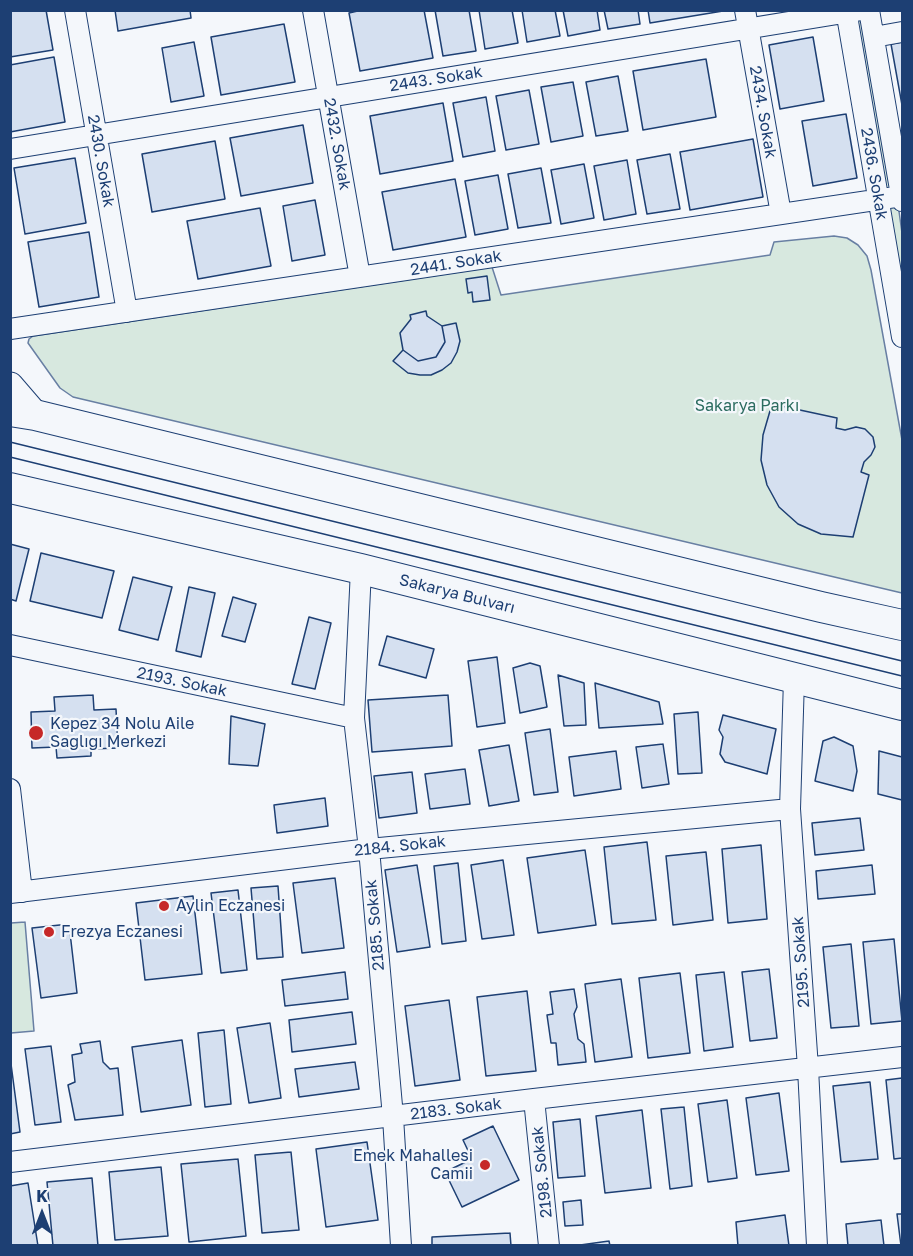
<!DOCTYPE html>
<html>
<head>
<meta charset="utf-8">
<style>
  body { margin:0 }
  #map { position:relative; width:913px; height:1256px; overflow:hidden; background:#f4f7fb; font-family:"Golos Text",sans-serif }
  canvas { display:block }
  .frame { position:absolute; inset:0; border:12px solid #1d3f73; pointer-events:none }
  .north { position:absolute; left:12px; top:1184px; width:60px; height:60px; -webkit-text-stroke:4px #f4f7fb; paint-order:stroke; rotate:0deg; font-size:16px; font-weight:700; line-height:24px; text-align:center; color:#1d3f73 }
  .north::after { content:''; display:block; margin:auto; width:21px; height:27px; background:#1d3f73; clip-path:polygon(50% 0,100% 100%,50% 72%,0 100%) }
</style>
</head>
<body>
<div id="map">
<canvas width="913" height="1256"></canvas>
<div class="frame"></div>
<div class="north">K</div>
</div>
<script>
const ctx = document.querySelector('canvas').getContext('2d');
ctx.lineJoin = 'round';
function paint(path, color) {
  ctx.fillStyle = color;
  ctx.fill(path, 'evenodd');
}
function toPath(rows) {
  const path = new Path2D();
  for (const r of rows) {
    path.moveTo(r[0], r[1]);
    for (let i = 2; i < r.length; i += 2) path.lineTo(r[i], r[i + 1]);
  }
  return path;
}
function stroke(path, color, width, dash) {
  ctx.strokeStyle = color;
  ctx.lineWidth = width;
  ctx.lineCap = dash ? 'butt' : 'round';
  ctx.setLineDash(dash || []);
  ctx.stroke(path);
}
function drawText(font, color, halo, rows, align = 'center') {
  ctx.font = font + ' "Golos Text",sans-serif';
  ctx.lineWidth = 4.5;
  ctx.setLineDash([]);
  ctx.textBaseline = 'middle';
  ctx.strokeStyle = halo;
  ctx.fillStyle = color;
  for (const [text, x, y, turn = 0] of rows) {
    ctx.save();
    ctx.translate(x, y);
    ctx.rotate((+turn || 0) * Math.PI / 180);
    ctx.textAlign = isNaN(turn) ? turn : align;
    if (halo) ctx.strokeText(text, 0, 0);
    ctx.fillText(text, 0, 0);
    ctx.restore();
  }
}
const green = toPath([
  [864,17,894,190,884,192,854,19,864,17],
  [898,204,902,233,902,297,886,205,898,204],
  [834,236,847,238,858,245,867,256,871,270,902,440,902,593,73,397,60,388,28,343,29,339,33,336,492,267,501,295,770,255,774,242,834,236],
  [25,922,34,1031,11,1033,11,923,25,922]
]);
const building = toPath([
  [10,10,46,10,53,50,10,57,10,10],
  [115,10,190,10,191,18,118,31,115,10],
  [362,10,424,10,433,58,360,71,349,13,362,10],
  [435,10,469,10,476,51,443,56,435,10],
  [479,10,512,10,518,43,485,49,479,10],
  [522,10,555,10,560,36,527,42,522,10],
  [563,10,597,10,600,30,568,36,563,10],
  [604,10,638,10,640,24,608,29,604,10],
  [648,10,723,10,723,11,650,23,648,10],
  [284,24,295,82,221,95,211,37,284,24],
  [813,37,824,101,780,109,769,45,813,37],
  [194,42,204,96,171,102,162,48,194,42],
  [902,42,902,105,891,44,902,42],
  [54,57,65,122,10,132,10,65,54,57],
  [706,59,716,117,643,130,633,71,706,59],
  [618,76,628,131,596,136,586,82,618,76],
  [573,82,583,136,551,142,541,87,573,82],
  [529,90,539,144,506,150,496,96,529,90],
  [486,97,495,151,463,157,453,103,486,97],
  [443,103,453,161,380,174,370,116,443,103],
  [846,114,857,178,813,186,802,121,846,114],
  [303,125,313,183,241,196,230,138,303,125],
  [753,139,763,197,690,210,680,152,753,139],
  [215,141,225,199,152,212,142,154,215,141],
  [670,154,680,209,647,214,637,160,670,154],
  [75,158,86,223,25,234,14,168,75,158],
  [627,160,636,214,604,220,594,166,627,160],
  [584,164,594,218,561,224,551,170,584,164],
  [541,168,551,223,518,228,508,174,541,168],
  [498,175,508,229,475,235,465,181,498,175],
  [455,179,466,237,393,250,382,192,455,179],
  [315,200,325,255,292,261,283,206,315,200],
  [260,208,271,266,198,279,187,221,260,208],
  [89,232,99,297,39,307,28,242,89,232],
  [487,276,490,300,473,302,472,292,468,293,466,279,487,276],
  [426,311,427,316,442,326,445,342,436,357,418,361,403,350,400,333,411,319,410,315,426,311],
  [456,323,460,341,457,352,451,363,442,370,431,375,420,375,408,373,393,361,403,350,418,361,436,357,445,342,442,326,456,323],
  [772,404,837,418,836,428,845,430,856,427,865,429,873,437,875,447,871,455,864,462,861,472,869,475,853,537,821,534,798,524,779,507,767,485,761,460,763,435,772,404],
  [10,544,29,549,16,601,10,599,10,544],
  [41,553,114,571,102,618,30,601,41,553],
  [133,577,172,587,158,640,119,630,133,577],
  [189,587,215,593,201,657,176,651,189,587],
  [233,597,256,604,245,642,222,636,233,597],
  [309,617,331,623,315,689,292,684,309,617],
  [387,636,434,649,426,678,379,665,387,636],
  [497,657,505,723,477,727,468,661,497,657],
  [530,663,540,666,547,707,520,713,513,668,530,663],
  [558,675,584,683,586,725,564,726,558,675],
  [595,683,659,702,663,724,599,728,595,683],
  [93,695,94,710,116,709,118,748,91,749,91,756,57,758,56,747,32,748,31,712,55,711,54,697,93,695],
  [448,695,452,746,372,752,368,700,448,695],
  [698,712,702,773,678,774,674,714,698,712],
  [723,715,776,729,767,774,725,762,720,754,723,737,719,730,723,715],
  [231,716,265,724,258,766,229,764,231,716],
  [550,729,558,792,534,795,525,733,550,729],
  [834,737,853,746,857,771,853,791,815,781,823,741,834,737],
  [663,744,669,784,642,788,636,747,663,744],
  [509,745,519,801,489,806,479,750,509,745],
  [616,751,621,789,574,796,569,757,616,751],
  [879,751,902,757,902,800,878,794,879,751],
  [465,769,470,804,430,809,425,774,465,769],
  [412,772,417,813,379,818,374,776,412,772],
  [325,798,328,826,277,833,274,805,325,798],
  [860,818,864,850,815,855,812,823,860,818],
  [647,842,656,920,612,924,604,847,647,842],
  [761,845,767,919,728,923,722,849,761,845],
  [585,850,596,925,538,933,527,858,585,850],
  [706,852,713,920,673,925,666,856,706,852],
  [503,860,514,935,482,939,471,865,503,860],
  [458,863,466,941,442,944,434,866,458,863],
  [417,865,430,947,397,952,385,870,417,865],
  [872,865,875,894,818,899,816,871,872,865],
  [335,878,344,948,302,953,293,883,335,878],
  [278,886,283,957,257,959,251,888,278,886],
  [238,890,247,970,221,973,211,893,238,890],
  [193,896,202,974,145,980,136,903,193,896],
  [69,924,77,993,41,998,32,928,69,924],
  [894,939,902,1021,871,1024,863,942,894,939],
  [851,944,859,1026,831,1028,823,947,851,944],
  [769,969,777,1038,750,1041,742,972,769,969],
  [345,972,348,999,285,1006,282,980,345,972],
  [724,972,733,1047,704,1051,696,975,724,972],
  [680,973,690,1053,648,1058,639,978,680,973],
  [621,979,632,1057,595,1062,585,984,621,979],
  [574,989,577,1007,574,1014,578,1039,584,1044,586,1062,558,1065,556,1043,551,1043,547,1015,553,1014,550,992,574,989],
  [527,991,536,1071,486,1076,477,997,527,991],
  [449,1000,460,1080,415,1086,405,1006,449,1000],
  [352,1012,356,1044,292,1052,289,1020,352,1012],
  [270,1023,281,1098,249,1103,237,1028,270,1023],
  [224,1030,231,1104,205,1107,198,1033,224,1030],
  [182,1040,191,1105,141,1112,132,1047,182,1040],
  [100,1041,103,1062,110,1069,118,1068,123,1115,75,1120,68,1085,75,1082,72,1055,82,1053,80,1044,100,1041],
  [51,1046,61,1122,35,1125,25,1049,51,1046],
  [355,1062,359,1089,299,1097,295,1069,355,1062],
  [11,1064,20,1132,10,1134,10,1065,11,1064],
  [902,1078,902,1158,894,1159,886,1080,902,1078],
  [870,1082,878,1159,841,1162,833,1086,870,1082],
  [779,1093,789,1171,756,1175,746,1098,779,1093],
  [727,1100,737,1178,708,1182,698,1104,727,1100],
  [684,1107,692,1186,670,1189,661,1109,684,1107],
  [642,1110,651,1188,605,1193,596,1116,642,1110],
  [580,1119,585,1176,558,1178,553,1122,580,1119],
  [493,1126,519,1180,462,1207,445,1172,472,1159,463,1140,493,1126],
  [367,1142,378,1220,326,1227,316,1149,367,1142],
  [291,1152,299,1230,262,1233,255,1155,291,1152],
  [238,1159,246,1236,189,1242,181,1164,238,1159],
  [161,1167,168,1236,115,1240,109,1172,161,1167],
  [92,1178,98,1246,53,1246,47,1182,92,1178],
  [28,1183,38,1246,10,1246,10,1186,28,1183],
  [581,1200,583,1225,565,1226,563,1202,581,1200],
  [897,1214,902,1214,902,1246,901,1246,897,1214],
  [785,1215,789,1246,738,1246,736,1222,785,1215],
  [881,1220,884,1246,848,1246,846,1224,881,1220],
  [510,1233,511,1246,432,1246,432,1237,510,1233],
  [609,1241,610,1246,573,1246,609,1241]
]);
const street = toPath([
  [75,10,127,312],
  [313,10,360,277],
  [745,10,781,214],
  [846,10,902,337],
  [869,10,902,201],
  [874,37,902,32],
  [10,149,862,10],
  [10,329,902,196],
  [361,569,354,718,369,849,393,1117,401,1246],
  [10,645,354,718],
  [794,679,790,809,808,1068,817,1246],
  [10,789,22,892],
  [10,893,369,849,790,809],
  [534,1099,549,1246],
  [10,1162,534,1099,902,1057]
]);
const secondary = toPath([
  [10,386,35,415]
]);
const primary = toPath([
  [10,411,35,415,821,607,902,625],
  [10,488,361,569,902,705]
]);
const tram = toPath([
  [10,442,902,661],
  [10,457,902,676]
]);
const markers = [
  [36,733,8,"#c62828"],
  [164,906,6,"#c62828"],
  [49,932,6,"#c62828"],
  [485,1165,6,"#c62828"]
];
const streetNames = [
  ["2443. Sokak",436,79,-9],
  ["2434. Sokak",763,112,80],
  ["2432. Sokak",337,144,80],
  ["2430. Sokak",101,161,80],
  ["2436. Sokak",874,174,80],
  ["2441. Sokak",456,263,-9],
  ["Sakarya Bulvarı",457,594,14],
  ["2193. Sokak",182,682,12],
  ["2184. Sokak",400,846,-6],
  ["2185. Sokak",375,925,-95],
  ["2195. Sokak",801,962,-94],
  ["2183. Sokak",456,1109,-7],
  ["2198. Sokak",542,1172,-96]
];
const parkNames = [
  ["Sakarya Parkı",747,406]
];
const poiNames = [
  ["Kepez 34 Nolu Aile",50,724],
  ["Sağlığı Merkezi",50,742],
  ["Aylin Eczanesi",176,906],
  ["Frezya Eczanesi",61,932],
  ["Emek Mahallesi",473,1156,"right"],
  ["Camii",473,1174,"right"]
];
paint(green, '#d7e8df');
stroke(green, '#687fa3', 1.5);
paint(building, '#d5e0f0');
stroke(building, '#1d3f73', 1.5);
stroke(street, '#1d3f73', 22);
stroke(secondary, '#1d3f73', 29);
stroke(primary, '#1d3f73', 32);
stroke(street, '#f4f7fb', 20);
stroke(secondary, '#f4f7fb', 27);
stroke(primary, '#f4f7fb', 30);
stroke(tram, '#1d3f73', 1.5);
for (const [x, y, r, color] of markers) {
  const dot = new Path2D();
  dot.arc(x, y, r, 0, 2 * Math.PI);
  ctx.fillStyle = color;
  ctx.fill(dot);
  stroke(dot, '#f4f7fb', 2);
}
drawText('16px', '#1d3f73', '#f4f7fb', streetNames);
drawText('16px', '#2c6c60', '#f4f7fb', parkNames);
drawText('16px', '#1d3f73', '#f4f7fb', poiNames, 'left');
</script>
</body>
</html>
